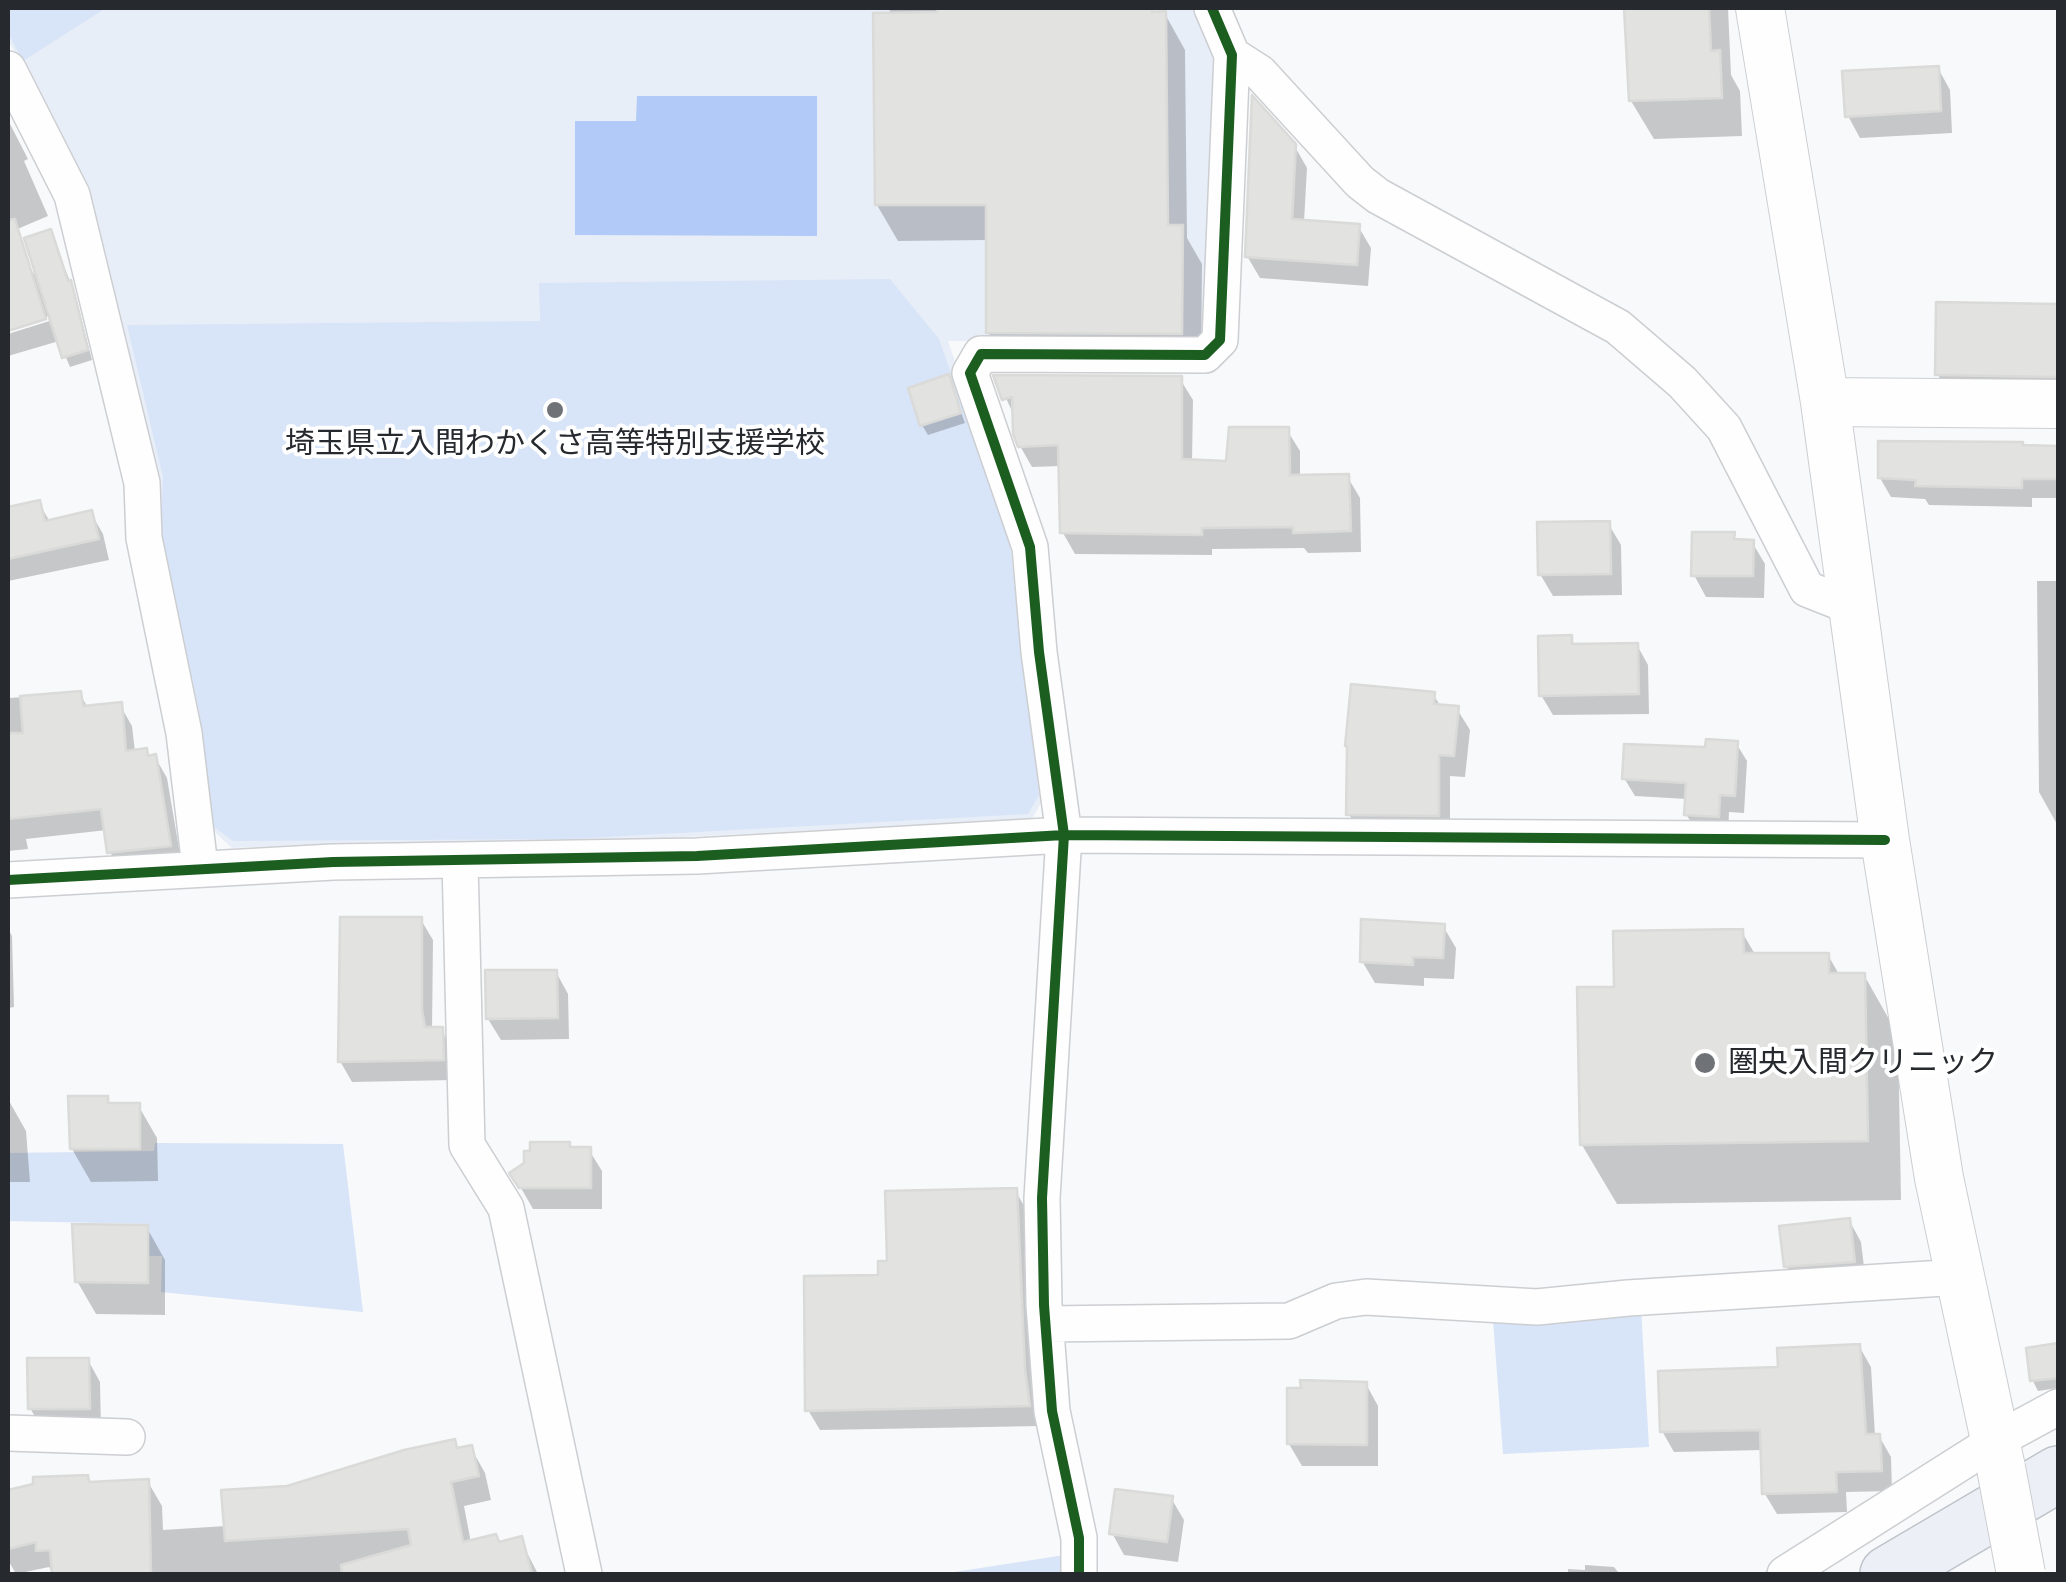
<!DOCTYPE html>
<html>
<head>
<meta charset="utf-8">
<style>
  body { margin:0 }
  #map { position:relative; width:2066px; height:1582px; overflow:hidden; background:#f7f9fb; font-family:"Asap Condensed",sans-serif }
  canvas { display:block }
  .frame { position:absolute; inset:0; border:10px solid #26292e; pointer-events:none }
</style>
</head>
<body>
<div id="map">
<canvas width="2066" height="1582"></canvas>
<div class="frame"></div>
</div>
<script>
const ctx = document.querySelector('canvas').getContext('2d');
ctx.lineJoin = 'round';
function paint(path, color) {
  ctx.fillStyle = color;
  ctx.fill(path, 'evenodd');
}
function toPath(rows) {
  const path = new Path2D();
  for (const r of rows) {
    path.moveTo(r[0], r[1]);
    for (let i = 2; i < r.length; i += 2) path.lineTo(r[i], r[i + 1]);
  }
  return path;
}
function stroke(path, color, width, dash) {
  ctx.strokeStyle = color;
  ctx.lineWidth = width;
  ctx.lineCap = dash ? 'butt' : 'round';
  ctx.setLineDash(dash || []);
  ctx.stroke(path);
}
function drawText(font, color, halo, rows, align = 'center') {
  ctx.font = font + ' "Asap Condensed","Noto Sans JP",sans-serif';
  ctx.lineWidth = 8;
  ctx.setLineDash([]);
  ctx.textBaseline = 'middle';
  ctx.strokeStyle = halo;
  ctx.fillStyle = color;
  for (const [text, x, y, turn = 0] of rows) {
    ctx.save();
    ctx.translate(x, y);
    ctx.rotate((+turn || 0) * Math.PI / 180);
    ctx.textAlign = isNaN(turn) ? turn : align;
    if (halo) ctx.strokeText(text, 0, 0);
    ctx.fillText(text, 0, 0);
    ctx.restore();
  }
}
const built = toPath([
  [8,8,1199,8,1218,65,1207,331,1193,341,948,341,1014,534,1044,797,1032,819,568,843,373,842,232,848,206,824,87,194,8,39]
]);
const green = toPath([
  [8,8,106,8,23,61,8,33],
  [890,279,939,339,1009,537,1039,795,1028,814,569,839,233,841,209,823,200,715,161,534,163,477,127,325,540,321,539,283],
  [155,1143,343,1144,363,1312,161,1292,162,1256,149,1256,148,1224,8,1221,8,1153,154,1151],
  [1641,1308,1649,1447,1503,1454,1493,1320],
  [1065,1555,1066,1574,937,1574,948,1573]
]);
const water = toPath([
  [637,96,817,96,817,236,575,235,575,121,636,121]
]);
const shadow = toPath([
  [890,8,1056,8,1056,18,1165,14,1185,50,1187,238,1202,264,1201,369,1009,368,988,332,988,240,898,241,877,205],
  [1627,8,1728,8,1731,75,1740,91,1742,136,1654,139,1631,101],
  [1938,68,1950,90,1952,133,1860,138,1848,116],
  [8,120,28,159,24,161,48,216,8,233],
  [1294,145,1307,168,1304,222,1358,226,1371,248,1368,286,1260,278,1247,256],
  [50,232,75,293,92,360,70,367,59,341,8,356,8,334,59,318,58,313,8,329,8,269,26,263,40,282],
  [1939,305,2058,307,2058,408,1957,408,1938,375],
  [948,377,965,423,928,435,922,425],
  [997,378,1180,379,1193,400,1192,462,1229,463,1287,430,1300,451,1300,477,1347,476,1360,498,1361,552,1308,553,1304,548,1212,549,1212,555,1075,554,1063,533,1061,466,1032,467,1020,446,1015,418],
  [1880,443,2058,447,2058,498,2032,498,2032,507,1929,505,1925,499,1891,497,1880,478],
  [39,503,50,522,91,513,103,534,109,560,8,581,8,509],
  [1608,523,1621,545,1622,595,1553,596,1540,574],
  [1733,535,1737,542,1752,542,1765,564,1764,598,1706,597,1694,575],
  [2037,581,2058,581,2058,826,2039,792],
  [1571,638,1576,647,1637,645,1648,665,1649,714,1553,715,1541,695],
  [80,694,88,708,120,705,132,726,135,752,145,751,149,758,155,757,167,778,182,866,122,873,110,852,107,830,26,839,28,849,8,851,8,698],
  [1433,694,1441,707,1457,709,1470,730,1465,777,1450,776,1450,837,1361,836,1349,814],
  [1736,743,1747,761,1744,813,1729,812,1728,834,1697,832,1686,814,1687,799,1635,796,1624,778],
  [421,920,433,940,432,1030,441,1030,453,1050,454,1080,352,1082,340,1061],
  [1443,926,1456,948,1454,979,1424,978,1424,986,1375,983,1362,961],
  [8,929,12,936,14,1007,8,1008],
  [1742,932,1756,956,1828,955,1840,976,1864,975,1898,1035,1901,1200,1617,1204,1582,1145,1616,989],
  [556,972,568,994,569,1039,501,1040,488,1019],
  [106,1098,110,1105,138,1105,157,1138,158,1181,91,1182,72,1149],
  [8,1099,26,1131,30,1182,8,1182],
  [569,1144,572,1149,589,1150,602,1171,602,1209,533,1209,513,1174],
  [1015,1190,1027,1211,1040,1426,820,1430,808,1410,890,1263],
  [1849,1220,1861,1242,1866,1284,1799,1288,1786,1266],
  [147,1228,165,1260,165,1315,96,1314,77,1281],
  [1859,1346,1871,1367,1875,1436,1879,1436,1891,1457,1892,1491,1846,1492,1847,1512,1777,1514,1765,1494,1763,1450,1674,1452,1662,1431,1781,1370],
  [2058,1346,2058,1388,2038,1391,2033,1381,2028,1350],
  [88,1360,100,1382,101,1430,43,1430,30,1408],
  [1366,1384,1378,1406,1378,1466,1302,1466,1289,1444],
  [454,1441,459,1451,471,1448,485,1473,491,1500,464,1506,471,1543,500,1545,520,1539,538,1574,53,1574,49,1567,16,1574,8,1560,8,1493,87,1477,91,1485,148,1482,162,1506,163,1530,226,1526,288,1489],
  [1171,1498,1184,1520,1178,1562,1124,1555,1112,1533],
  [1585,1565,1614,1567,1618,1572,1649,1574,1568,1574,1568,1569,1585,1570]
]);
const building = toPath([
  [937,8,1152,8,1152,12,1166,11,1168,225,1183,225,1182,334,986,333,986,205,875,205,873,13,937,12,937,8],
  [1624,8,1709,8,1711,51,1720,50,1722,98,1629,101,1624,8],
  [1939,66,1941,111,1845,117,1842,71,1939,66],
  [1252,95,1296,144,1292,219,1360,224,1357,265,1245,257,1252,95],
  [15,219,46,319,8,331,8,220,15,219],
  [51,229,68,281,71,280,88,350,62,358,24,238,51,229],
  [1936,302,2058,304,2058,377,1935,375,1936,302],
  [949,374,961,413,920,426,908,388,949,374],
  [993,375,1182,376,1182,459,1226,461,1229,427,1289,427,1290,475,1349,474,1351,531,1293,533,1293,527,1202,528,1202,535,1060,533,1058,445,1018,447,1013,434,1012,397,1002,400,993,375],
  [1878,441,2023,442,2023,445,2058,446,2058,479,2022,479,2022,488,1915,486,1916,480,1878,478,1878,441],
  [40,500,45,521,92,510,99,539,8,559,8,507,40,500],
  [1610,521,1611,574,1538,575,1537,522,1610,521],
  [1692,532,1735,532,1734,539,1754,540,1753,576,1691,576,1692,532],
  [1572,635,1572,644,1638,643,1639,694,1539,696,1538,636,1572,635],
  [1351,684,1435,692,1434,704,1459,706,1454,756,1439,755,1439,816,1346,815,1347,746,1345,746,1351,684],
  [81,691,83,706,122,702,126,751,147,748,148,756,156,754,171,846,107,853,101,809,8,819,8,733,23,733,20,696,81,691],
  [1706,739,1738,741,1735,796,1720,795,1719,817,1684,815,1686,783,1622,779,1624,744,1705,747,1706,739],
  [340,917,422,917,422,1010,425,1027,443,1027,444,1060,338,1062,340,917],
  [1361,919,1445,924,1443,958,1413,957,1413,965,1360,962,1361,919],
  [1743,929,1744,953,1829,953,1829,973,1865,973,1868,1141,1580,1145,1577,987,1614,987,1613,931,1743,929],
  [485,970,557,970,558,1018,486,1019,485,970],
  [68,1096,108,1096,108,1103,140,1103,140,1149,70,1149,68,1096],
  [530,1142,570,1142,570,1147,591,1147,591,1188,519,1188,509,1173,524,1163,524,1151,530,1151,530,1142],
  [1017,1188,1025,1370,1030,1406,805,1411,804,1276,878,1275,878,1261,887,1261,885,1191,1017,1188],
  [1850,1218,1855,1262,1784,1267,1779,1226,1850,1218],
  [72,1224,148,1225,148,1283,75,1282,72,1224],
  [2058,1343,2058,1378,2030,1381,2026,1348,2058,1343],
  [1860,1344,1866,1434,1880,1434,1882,1471,1836,1472,1837,1492,1762,1494,1760,1430,1660,1432,1658,1371,1778,1367,1777,1348,1860,1344],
  [27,1358,89,1358,90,1409,28,1409,27,1358],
  [1300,1380,1367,1382,1367,1445,1287,1444,1287,1388,1301,1388,1300,1380],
  [455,1439,457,1448,472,1445,479,1476,451,1482,463,1542,496,1534,499,1542,522,1536,532,1574,342,1574,341,1565,411,1545,408,1529,225,1541,221,1490,287,1486,404,1450,455,1439],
  [88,1475,89,1482,149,1479,151,1574,52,1574,50,1550,36,1551,36,1542,8,1549,8,1490,33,1484,33,1477,88,1475],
  [1115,1489,1173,1496,1167,1542,1109,1534,1115,1489]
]);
const street = toPath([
  [1232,55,1260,73,1360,182,1378,196,1618,327,1682,382,1724,428,1807,589,1855,608],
  [8,69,72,195,142,483,144,538,184,733,200,867],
  [460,862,467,1145,506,1208,584,1574],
  [8,880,333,862,697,856,1064,835,1885,840],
  [1046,1324,1289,1321,1336,1301,1366,1297,1537,1307,1628,1298,1960,1277],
  [8,1433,127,1437],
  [1079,1574,1079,1538,1052,1411,1044,1305,1042,1198,1064,835,1039,652,1030,547,970,373,981,354,1205,355,1220,340,1232,55,1212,8],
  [1785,1574,1995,1441,2058,1407]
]);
const secondary = toPath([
  [1760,8,1825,402,1885,840,1939,1178,2001,1468],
  [1825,402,2058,404]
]);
const highway = toPath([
  [1888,1574,2058,1474]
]);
const secondaryBridge = toPath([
  [2001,1468,2021,1574]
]);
const cycleway = toPath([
  [8,880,333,862,697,856,1064,835,1885,840],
  [1079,1574,1079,1538,1052,1411,1044,1305,1042,1198,1064,835,1039,652,1030,547,970,373,981,354,1205,355,1220,340,1232,55,1212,8]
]);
const markers = [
  [555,410,10,"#6f7276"],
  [1705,1063,12,"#6f7276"]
];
const poiNames = [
  ["埼玉県立入間わかくさ高等特別支援学校",555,444],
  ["圏央入間クリニック",1728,1063,"left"]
];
paint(built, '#e8eef8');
paint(green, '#d8e4f7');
paint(water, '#b1caf7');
paint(shadow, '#0003');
paint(building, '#e2e2e1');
stroke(building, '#dadad8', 2.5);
stroke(street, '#ccced1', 38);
stroke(secondary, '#ccced1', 50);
stroke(highway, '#bfc4cb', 58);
stroke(street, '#fefefe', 35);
stroke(secondary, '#fefefe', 48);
stroke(highway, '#ecf0f6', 55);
stroke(secondaryBridge, '#ccced1', 50, []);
stroke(secondaryBridge, '#fefefe', 48);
stroke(cycleway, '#1b5e20', 10);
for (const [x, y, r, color] of markers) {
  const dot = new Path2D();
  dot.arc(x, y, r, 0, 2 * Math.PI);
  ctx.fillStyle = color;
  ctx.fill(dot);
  stroke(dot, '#fff', 4);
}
drawText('30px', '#26292e', '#fff', poiNames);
</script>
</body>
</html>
